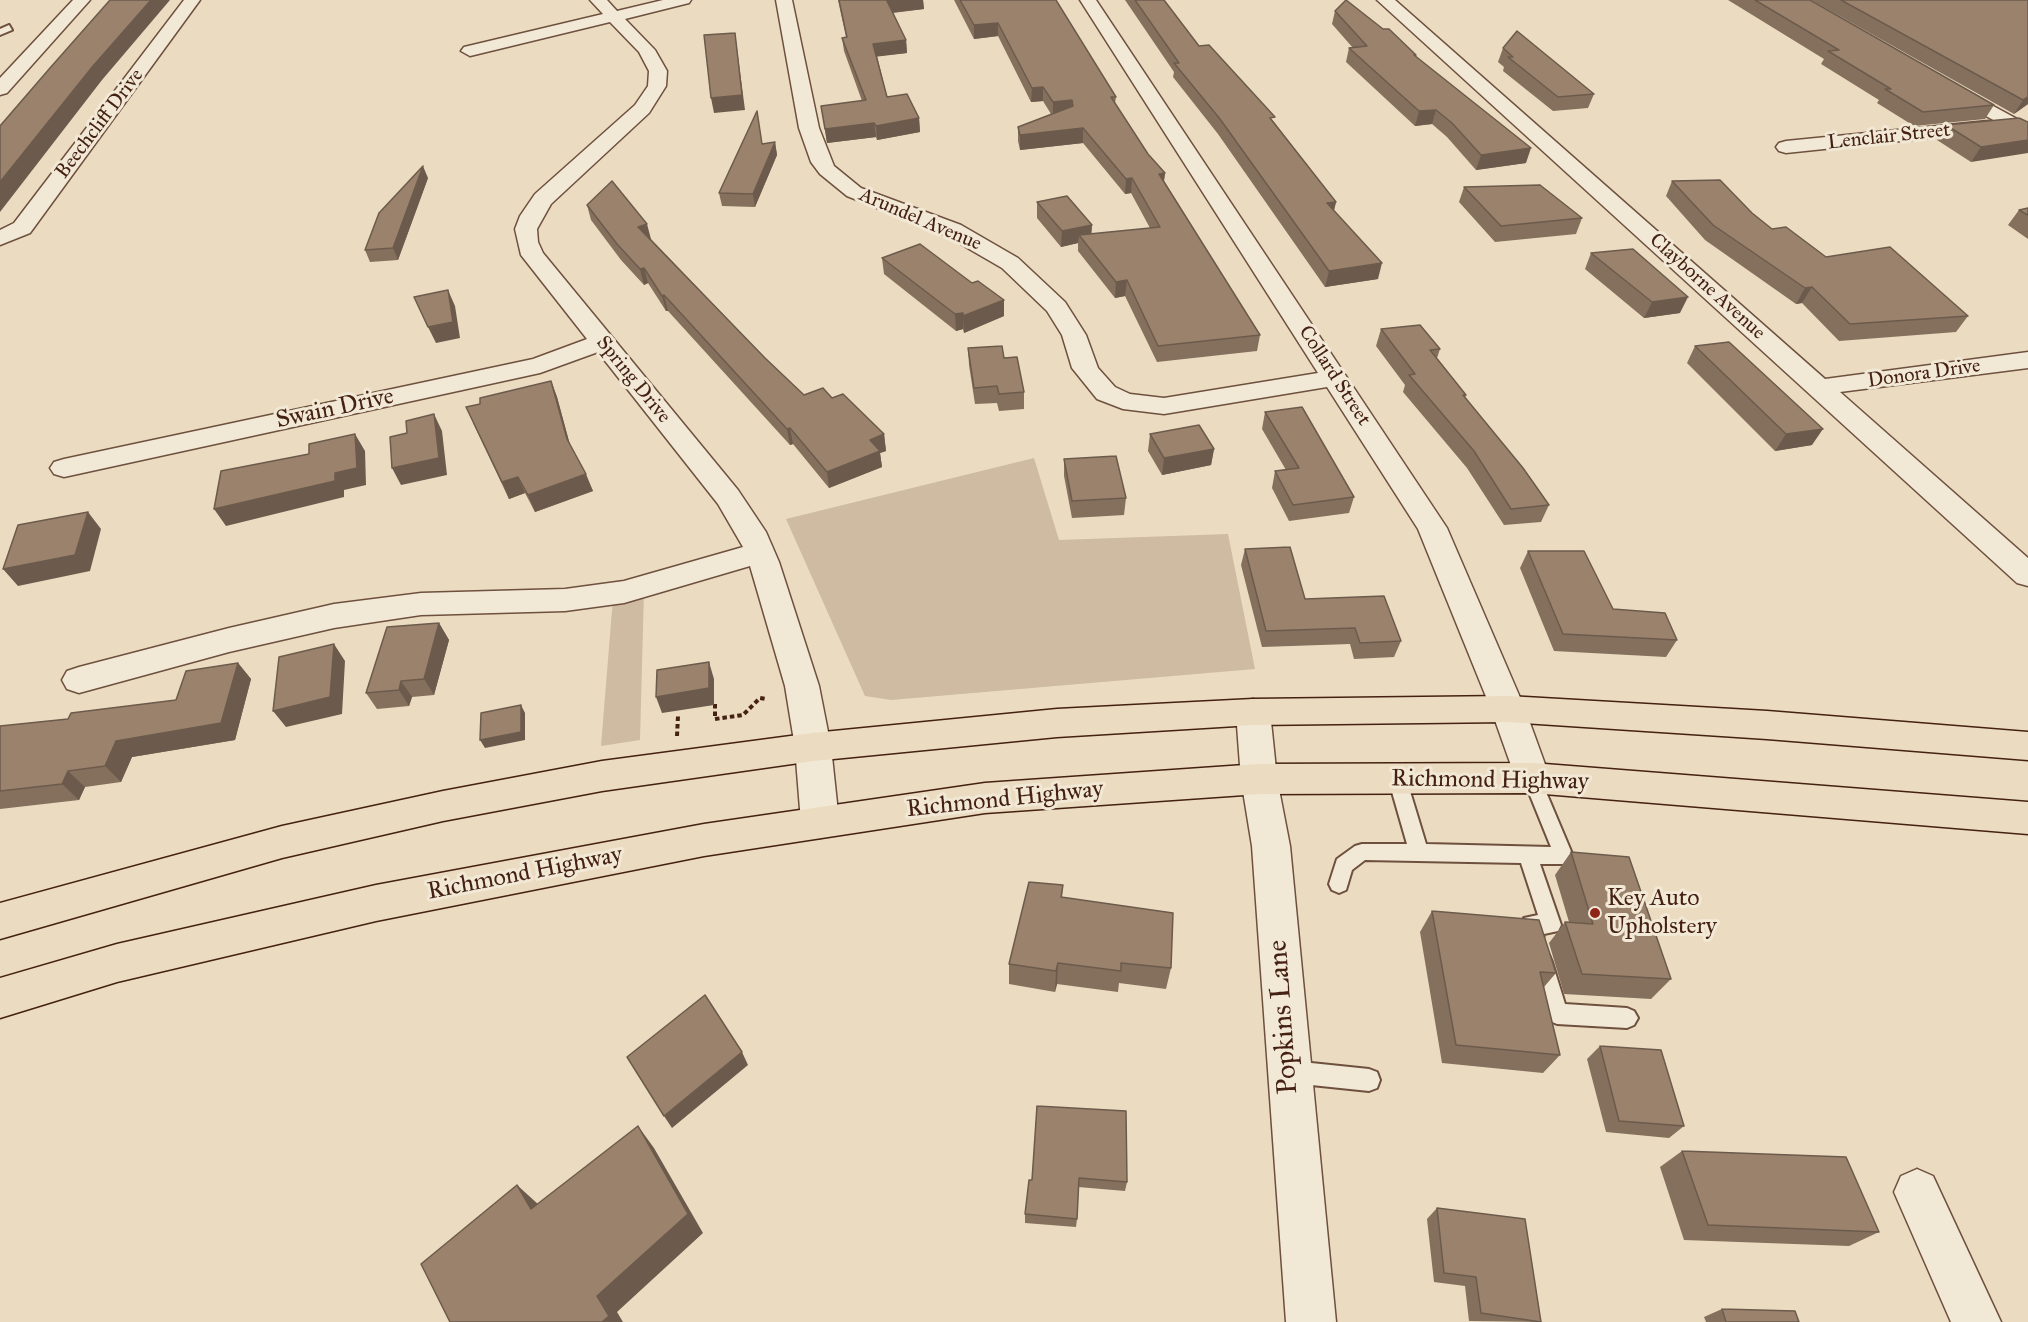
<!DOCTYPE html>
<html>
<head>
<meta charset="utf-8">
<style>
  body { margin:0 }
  canvas { display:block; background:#ebdbc0 }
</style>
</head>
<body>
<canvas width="2028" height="1322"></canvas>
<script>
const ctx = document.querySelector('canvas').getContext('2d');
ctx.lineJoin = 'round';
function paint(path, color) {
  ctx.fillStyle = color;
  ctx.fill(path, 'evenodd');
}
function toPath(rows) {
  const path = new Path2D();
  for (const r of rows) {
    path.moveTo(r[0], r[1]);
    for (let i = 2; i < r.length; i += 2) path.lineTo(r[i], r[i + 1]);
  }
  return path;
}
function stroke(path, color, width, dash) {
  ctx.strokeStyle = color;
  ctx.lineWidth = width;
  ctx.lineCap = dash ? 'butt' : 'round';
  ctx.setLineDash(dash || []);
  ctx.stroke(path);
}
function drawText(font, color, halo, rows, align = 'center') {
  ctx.font = font + ' "IM FELL Great Primer",serif';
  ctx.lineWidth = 6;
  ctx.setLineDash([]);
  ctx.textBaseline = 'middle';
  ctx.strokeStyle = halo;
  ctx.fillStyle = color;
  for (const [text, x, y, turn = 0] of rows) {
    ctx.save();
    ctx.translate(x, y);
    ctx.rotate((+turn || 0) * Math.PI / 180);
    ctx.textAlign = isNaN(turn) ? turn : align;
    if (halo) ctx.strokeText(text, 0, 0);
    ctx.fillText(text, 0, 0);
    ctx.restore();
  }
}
const green = toPath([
  [1034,458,1059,540,1228,534,1255,669,891,700,865,696,786,519],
  [644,591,640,740,601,746,613,598]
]);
const path = toPath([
  [715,704,715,719,743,715,760,698,766,699],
  [677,736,678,716]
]);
const lane = toPath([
  [9,25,12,30,0,35,0,29,9,25],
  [1397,771,1403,773,1406,778,1426,844,1551,847,1523,778,1526,773,1532,771,1538,773,1573,856,1571,862,1564,864,1540,864,1561,925,1558,931,1544,934,1542,943,1535,946,1528,943,1521,924,1524,918,1538,915,1521,863,1365,860,1352,870,1346,890,1339,893,1332,890,1329,884,1337,859,1355,846,1362,844,1407,844,1388,778,1391,773,1397,771],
  [1542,953,1549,955,1552,962,1565,1004,1627,1008,1634,1011,1638,1018,1634,1025,1627,1028,1557,1024,1550,1021,1532,962,1535,955,1542,953],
  [1292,1061,1369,1069,1377,1072,1380,1080,1377,1088,1369,1091,1292,1083,1284,1080,1281,1072,1284,1064,1292,1061]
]);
const street = toPath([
  [73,0,90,0,7,93,0,95,0,78,73,0],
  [184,0,200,0,30,233,0,245,0,230,14,223,184,0],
  [590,0,607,0,617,11,663,0,691,0,689,3,625,19,655,50,667,71,666,86,649,113,551,204,537,229,538,242,543,253,738,490,766,532,779,562,819,686,831,747,839,822,833,833,820,838,807,833,801,822,795,747,785,686,750,566,624,603,565,611,421,615,334,628,229,652,79,693,67,689,62,680,67,671,79,667,229,628,334,604,421,593,565,589,624,581,743,547,718,504,598,352,540,373,64,477,54,474,50,468,54,462,64,459,533,359,587,339,521,255,515,229,520,216,535,194,635,105,648,86,649,71,639,52,610,22,470,56,461,51,464,47,603,14,590,0],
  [776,0,792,0,819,128,834,166,861,188,961,225,1018,258,1065,302,1086,335,1098,368,1115,387,1130,394,1164,398,1318,373,1080,0,1096,0,1447,528,1525,709,1550,778,1545,788,1532,793,1519,788,1491,709,1418,529,1327,387,1164,414,1123,409,1097,399,1072,368,1062,335,1047,311,1002,268,945,235,847,196,820,174,811,162,799,128,776,0],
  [1377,0,1395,0,1825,379,2028,352,2028,368,1840,392,2028,558,2028,586,2017,583,1377,0],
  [1951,83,2028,125,2028,139,1944,93,1942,89,1951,83],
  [1988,121,1995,123,1998,127,1995,131,1786,153,1779,151,1776,147,1779,143,1786,141,1988,121],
  [1253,699,1265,702,1270,712,1277,779,1290,846,1336,1322,1286,1322,1252,846,1241,779,1236,712,1241,702,1253,699],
  [1917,1169,1933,1176,2001,1322,1951,1322,1894,1192,1901,1176,1917,1169]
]);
const highway = toPath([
  [1508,696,1767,711,2028,732,2028,760,1767,739,1508,722,1253,725,1057,737,813,761,602,791,443,821,282,858,0,939,0,903,282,826,443,791,602,761,813,733,1057,709,1253,699,1508,696],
  [1532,763,2028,802,2028,834,1532,793,1259,794,985,813,704,856,376,921,117,982,0,1018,0,978,117,944,376,885,704,824,985,783,1259,764,1532,763]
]);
const wall = toPath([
  [838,0,923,0,924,9,893,13,906,40,907,53,877,56,887,97,919,118,920,132,877,140,876,137,827,143,821,106,862,101,844,51,842,38,846,37],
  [954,0,1056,0,1116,97,1115,103,1148,154,1165,173,1164,181,1260,335,1257,351,1157,362,1125,296,1115,298,1078,251,1078,243,1061,247,1037,218,1037,202,1092,225,1091,234,1150,228,1131,193,1125,194,1083,143,1020,150,1018,141,1018,127,1051,114,1043,101,1031,102,998,36,974,39],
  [1125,0,1164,0,1199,46,1274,122,1336,202,1334,211,1378,279,1325,287,1218,134,1173,77,1174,72],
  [1728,0,1810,0,1994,105,1985,119,1914,126,1877,103,1879,100,1821,64,1824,59],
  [1811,0,2028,0,2028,104,2014,114],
  [1335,11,1383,29,1416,55,1416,57,1526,163,1476,170,1447,137,1432,124,1415,126,1346,62,1349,48,1353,48,1332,24],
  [1503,48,1594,94,1588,108,1553,111,1503,71,1504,67,1498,62],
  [2019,118,1971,162,1937,140,1946,125],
  [775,142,777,155,755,207,722,206,719,193,762,144],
  [428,178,398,260,370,262,365,250],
  [1672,181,1752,213,1772,229,1826,257,1968,316,1956,332,1839,341,1802,303,1796,304,1705,240,1666,196],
  [1464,187,1582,218,1576,234,1495,242,1459,202],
  [587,205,651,239,765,358,804,395,832,398,884,434,886,451,880,453,882,467,829,488,793,444,790,445,668,311,666,311,648,283,644,285,621,260,591,220],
  [2028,208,2028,239,2008,225,2019,210],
  [1591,253,1680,313,1644,318,1585,269],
  [882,258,972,283,1004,300,1004,316,964,333,963,329,956,331,884,274],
  [1381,329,1440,349,1437,358,1466,395,1465,398,1549,505,1541,522,1504,525,1467,468,1403,392,1405,385,1376,346],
  [1695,346,1812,445,1775,451,1687,363],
  [968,348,1004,358,1024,392,1024,409,999,411,997,403,975,404,969,365],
  [551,381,557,397,570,445,593,491,535,512,525,493,509,499,473,423,480,404],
  [1265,412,1354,497,1349,513,1289,521,1272,488,1275,471,1286,470,1262,429],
  [1150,434,1214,449,1211,465,1162,475,1148,451],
  [1064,459,1126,498,1124,515,1072,518,1064,476],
  [1245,549,1305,599,1401,641,1394,657,1354,659,1350,644,1262,647,1241,565],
  [1528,551,1613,609,1677,640,1666,657,1554,651,1520,568],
  [439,623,449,640,434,695,412,697,409,706,377,709,366,693],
  [238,663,251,679,235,740,132,757,121,782,85,787,79,800,0,809,0,726,68,719,176,700],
  [1571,852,1671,979,1651,999,1564,994,1549,943,1565,922,1569,922,1555,875],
  [1063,885,1062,898,1171,968,1166,989,1119,983,1118,992,1057,984,1055,992,1009,984,1009,964],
  [1432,911,1556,973,1544,987,1560,1055,1543,1073,1442,1063,1420,932],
  [1600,1046,1684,1126,1669,1138,1606,1132,1587,1059],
  [1037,1106,1127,1182,1125,1191,1078,1187,1077,1219,1076,1227,1025,1223,1025,1214,1032,1180],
  [1682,1151,1879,1232,1849,1246,1684,1240,1660,1167],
  [1437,1208,1541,1322,1469,1321,1465,1286,1434,1282,1427,1219],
  [1722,1309,1799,1322,1706,1322,1704,1317]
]);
const shadedWall = toPath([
  [151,0,170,0,102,80,0,212,0,182,93,66],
  [893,0,923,0,924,9,888,13,887,1],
  [998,23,998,36,974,39,974,25],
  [735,33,745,110,714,113,711,98],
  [906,40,907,53,874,57,873,44],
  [1043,87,1043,101,1031,102,1032,88],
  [2028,97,2028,104,2014,114,2023,100],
  [1072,100,1071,115,1053,117,1053,102],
  [1436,110,1432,124,1415,126,1419,111],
  [919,118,920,132,877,140,876,126],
  [874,123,876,137,827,143,825,129],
  [1083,128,1083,143,1020,150,1020,135],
  [2028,140,2028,153,1971,162,1981,147],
  [775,142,777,155,755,207,753,194],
  [1531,148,1526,163,1476,170,1481,155],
  [423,166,428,178,398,260,393,248],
  [1165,173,1163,188,1159,174],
  [1132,178,1131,193,1125,194,1126,179],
  [1336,202,1332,217,1327,203],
  [647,224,651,239,642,242,638,227],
  [1092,225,1091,240,1079,235,1078,243,1061,247,1062,231],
  [1382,263,1378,279,1325,287,1329,271],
  [644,268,648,283,644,285,640,269],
  [1127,280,1125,296,1115,298,1116,282],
  [1812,287,1802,303,1796,304,1805,288],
  [448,290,455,306,460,338,436,343,428,327],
  [664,295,668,311,666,311,662,296],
  [1688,297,1680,313,1644,318,1652,302],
  [1004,300,1004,316,964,333,963,316],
  [963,313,963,329,956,331,955,314],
  [551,381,557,397,573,456,567,439],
  [434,414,442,431,447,475,401,485,392,468],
  [790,428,793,444,790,445,787,429],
  [1823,429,1812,445,1775,451,1786,434],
  [355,434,365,451,366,485,344,490,344,497,226,526,214,509,335,473],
  [884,434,886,451,880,453,882,467,829,488,827,472,870,440],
  [1214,449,1211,465,1162,475,1164,458],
  [586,474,593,491,535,512,528,495],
  [518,477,525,493,509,499,502,482],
  [88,512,101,529,90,571,18,586,3,569],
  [439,623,449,640,434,695,424,679],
  [334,644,345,661,342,714,286,727,273,711],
  [709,662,714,679,714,705,662,713,656,697],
  [238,663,251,679,235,740,132,757,121,782,105,766,116,741],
  [401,681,412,697,409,706,399,690],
  [521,705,525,713,525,740,485,748,480,740],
  [68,771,85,787,79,800,62,784],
  [1058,963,1057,984,1055,992,1056,971],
  [742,1052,748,1065,672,1128,664,1116],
  [638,1126,654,1148,703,1233,617,1312,623,1322,602,1322,597,1296],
  [517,1185,539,1205,531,1209]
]);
const building = toPath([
  [110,0,151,0,93,66,0,182,0,126,50,68,110,0],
  [839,0,893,0,887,1,906,40,873,44,887,97,907,94,919,118,876,126,874,123,825,129,821,106,866,100,842,38,847,37,839,0],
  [960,0,1056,0,1116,97,1111,97,1148,154,1165,173,1159,174,1260,335,1158,346,1127,280,1116,282,1079,235,1160,227,1132,178,1126,179,1083,128,1020,135,1018,127,1073,106,1072,100,1053,102,1043,87,1032,88,998,23,974,25,960,0],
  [1135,0,1164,0,1199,46,1209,45,1275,117,1270,118,1336,202,1327,203,1382,263,1329,271,1220,119,1174,63,1179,63,1135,0],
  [1346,0,1383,29,1389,29,1416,55,1414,55,1531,148,1481,155,1452,123,1436,110,1419,111,1349,48,1367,46,1335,11,1346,0],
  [1755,0,1810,0,1994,105,1923,112,1885,89,1891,89,1828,51,1839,50,1755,0],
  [1841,0,2028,0,2028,97,2023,100,1841,0],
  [1517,31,1594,94,1558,97,1508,57,1513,57,1503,48,1517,31],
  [735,33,742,95,711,98,704,35,735,33],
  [757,111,762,144,775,142,753,194,719,193,757,111],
  [2019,118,2028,122,2028,140,1981,147,1946,125,2019,118],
  [423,166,393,248,365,250,379,213,423,166],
  [1720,180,1752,213,1772,229,1786,227,1826,257,1890,247,1968,316,1850,324,1812,287,1805,288,1713,225,1672,181,1720,180],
  [612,181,647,224,638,227,765,358,804,395,823,388,832,398,843,394,884,434,870,440,880,451,827,472,790,428,787,429,664,295,662,296,644,268,640,269,617,244,587,205,612,181],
  [1540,185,1582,218,1501,226,1464,187,1540,185],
  [1067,196,1092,225,1062,231,1037,202,1067,196],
  [2028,208,2028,215,2019,210,2028,208],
  [920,244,972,283,978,281,1004,300,963,316,963,313,955,314,882,258,920,244],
  [1633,249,1688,297,1652,302,1591,253,1633,249],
  [448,290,453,322,428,327,414,297,448,290],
  [1420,325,1440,349,1430,350,1466,395,1463,395,1523,468,1549,505,1511,509,1474,451,1409,375,1415,374,1381,329,1420,325],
  [1729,342,1823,429,1786,434,1695,346,1729,342],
  [1002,346,1004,358,1017,357,1024,392,999,394,997,386,974,388,968,348,1002,346],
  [551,381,567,439,586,474,528,495,518,477,502,482,466,407,480,404,480,398,551,381],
  [1302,407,1354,497,1293,505,1275,471,1299,468,1265,412,1302,407],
  [434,414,439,458,392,468,390,437,407,433,406,421,434,414],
  [1199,425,1214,449,1164,458,1150,434,1199,425],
  [355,434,357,468,335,473,335,481,214,509,221,471,309,454,309,444,355,434],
  [1116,456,1126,498,1072,501,1064,459,1116,456],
  [88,512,75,555,3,569,18,525,88,512],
  [1290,547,1305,599,1384,596,1401,641,1360,643,1355,628,1266,631,1245,549,1290,547],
  [1528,551,1584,551,1613,609,1665,613,1677,640,1563,634,1528,551],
  [439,623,424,679,401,681,399,690,366,693,387,627,439,623],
  [334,644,330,697,273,711,279,657,334,644],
  [709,662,709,688,656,697,657,670,709,662],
  [238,663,221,723,116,741,105,766,68,771,62,784,0,791,0,726,68,719,71,713,176,700,186,671,238,663],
  [521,705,521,732,480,740,481,713,521,705],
  [1571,852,1629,857,1671,979,1582,974,1565,922,1593,924,1571,852],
  [1029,882,1063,885,1061,897,1173,913,1171,968,1121,963,1121,971,1058,963,1056,971,1009,964,1029,882],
  [1432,911,1539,920,1556,973,1540,972,1560,1055,1456,1045,1432,911],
  [705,995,742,1052,664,1116,627,1057,705,995],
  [1600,1046,1661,1050,1684,1126,1619,1121,1600,1046],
  [1037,1106,1126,1111,1127,1182,1079,1178,1077,1219,1025,1214,1029,1180,1032,1180,1037,1106],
  [638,1126,688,1214,597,1296,609,1316,602,1322,450,1322,421,1264,517,1185,531,1209,638,1126],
  [1682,1151,1846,1157,1879,1232,1708,1225,1682,1151],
  [1437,1208,1525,1219,1541,1322,1481,1313,1476,1277,1444,1273,1437,1208],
  [1722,1309,1795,1311,1799,1322,1726,1322,1722,1309]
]);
const markers = [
  [1595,913,6,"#8f2418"]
];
const farStreetnames = [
  ["Beechcliff Drive",100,124,-53],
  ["Lenclair Street",1889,137,-6],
  ["Arundel Avenue",920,220,23],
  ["Clayborne Avenue",1707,287,42],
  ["Donora Drive",1924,374,-8],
  ["Collard Street",1334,376,57],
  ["Spring Drive",633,380,51]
];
const streetNames = [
  ["Swain Drive",335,409,-12],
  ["Richmond Highway",1490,781,1],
  ["Richmond Highway",1005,800,-6],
  ["Richmond Highway",525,874,-11]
];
const poiNames = [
  ["Key Auto",1607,899],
  ["Upholstery",1607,927]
];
const nearStreetnames = [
  ["Popkins Lane",1284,1017,-94]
];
paint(green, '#cfbba2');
stroke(lane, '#6e503e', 4);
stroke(street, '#6e503e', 3);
stroke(highway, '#442112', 3);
stroke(path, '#442112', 4, [4.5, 3]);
paint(lane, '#f2e8d6');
paint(street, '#f2e8d6');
paint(highway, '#ebdbc0');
paint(wall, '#85705d');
paint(shadedWall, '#6c5b4c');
paint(building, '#9b826c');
stroke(building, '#6c5b4c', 1.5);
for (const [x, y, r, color] of markers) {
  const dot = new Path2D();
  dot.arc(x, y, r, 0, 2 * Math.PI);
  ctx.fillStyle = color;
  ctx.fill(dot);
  stroke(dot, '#f2e8d6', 2);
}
drawText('20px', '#442112', '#f2e8d6', farStreetnames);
drawText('24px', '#442112', '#f2e8d6', streetNames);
drawText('24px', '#442112', '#f2e8d6', poiNames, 'left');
drawText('28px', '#442112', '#f2e8d6', nearStreetnames);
</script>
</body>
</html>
